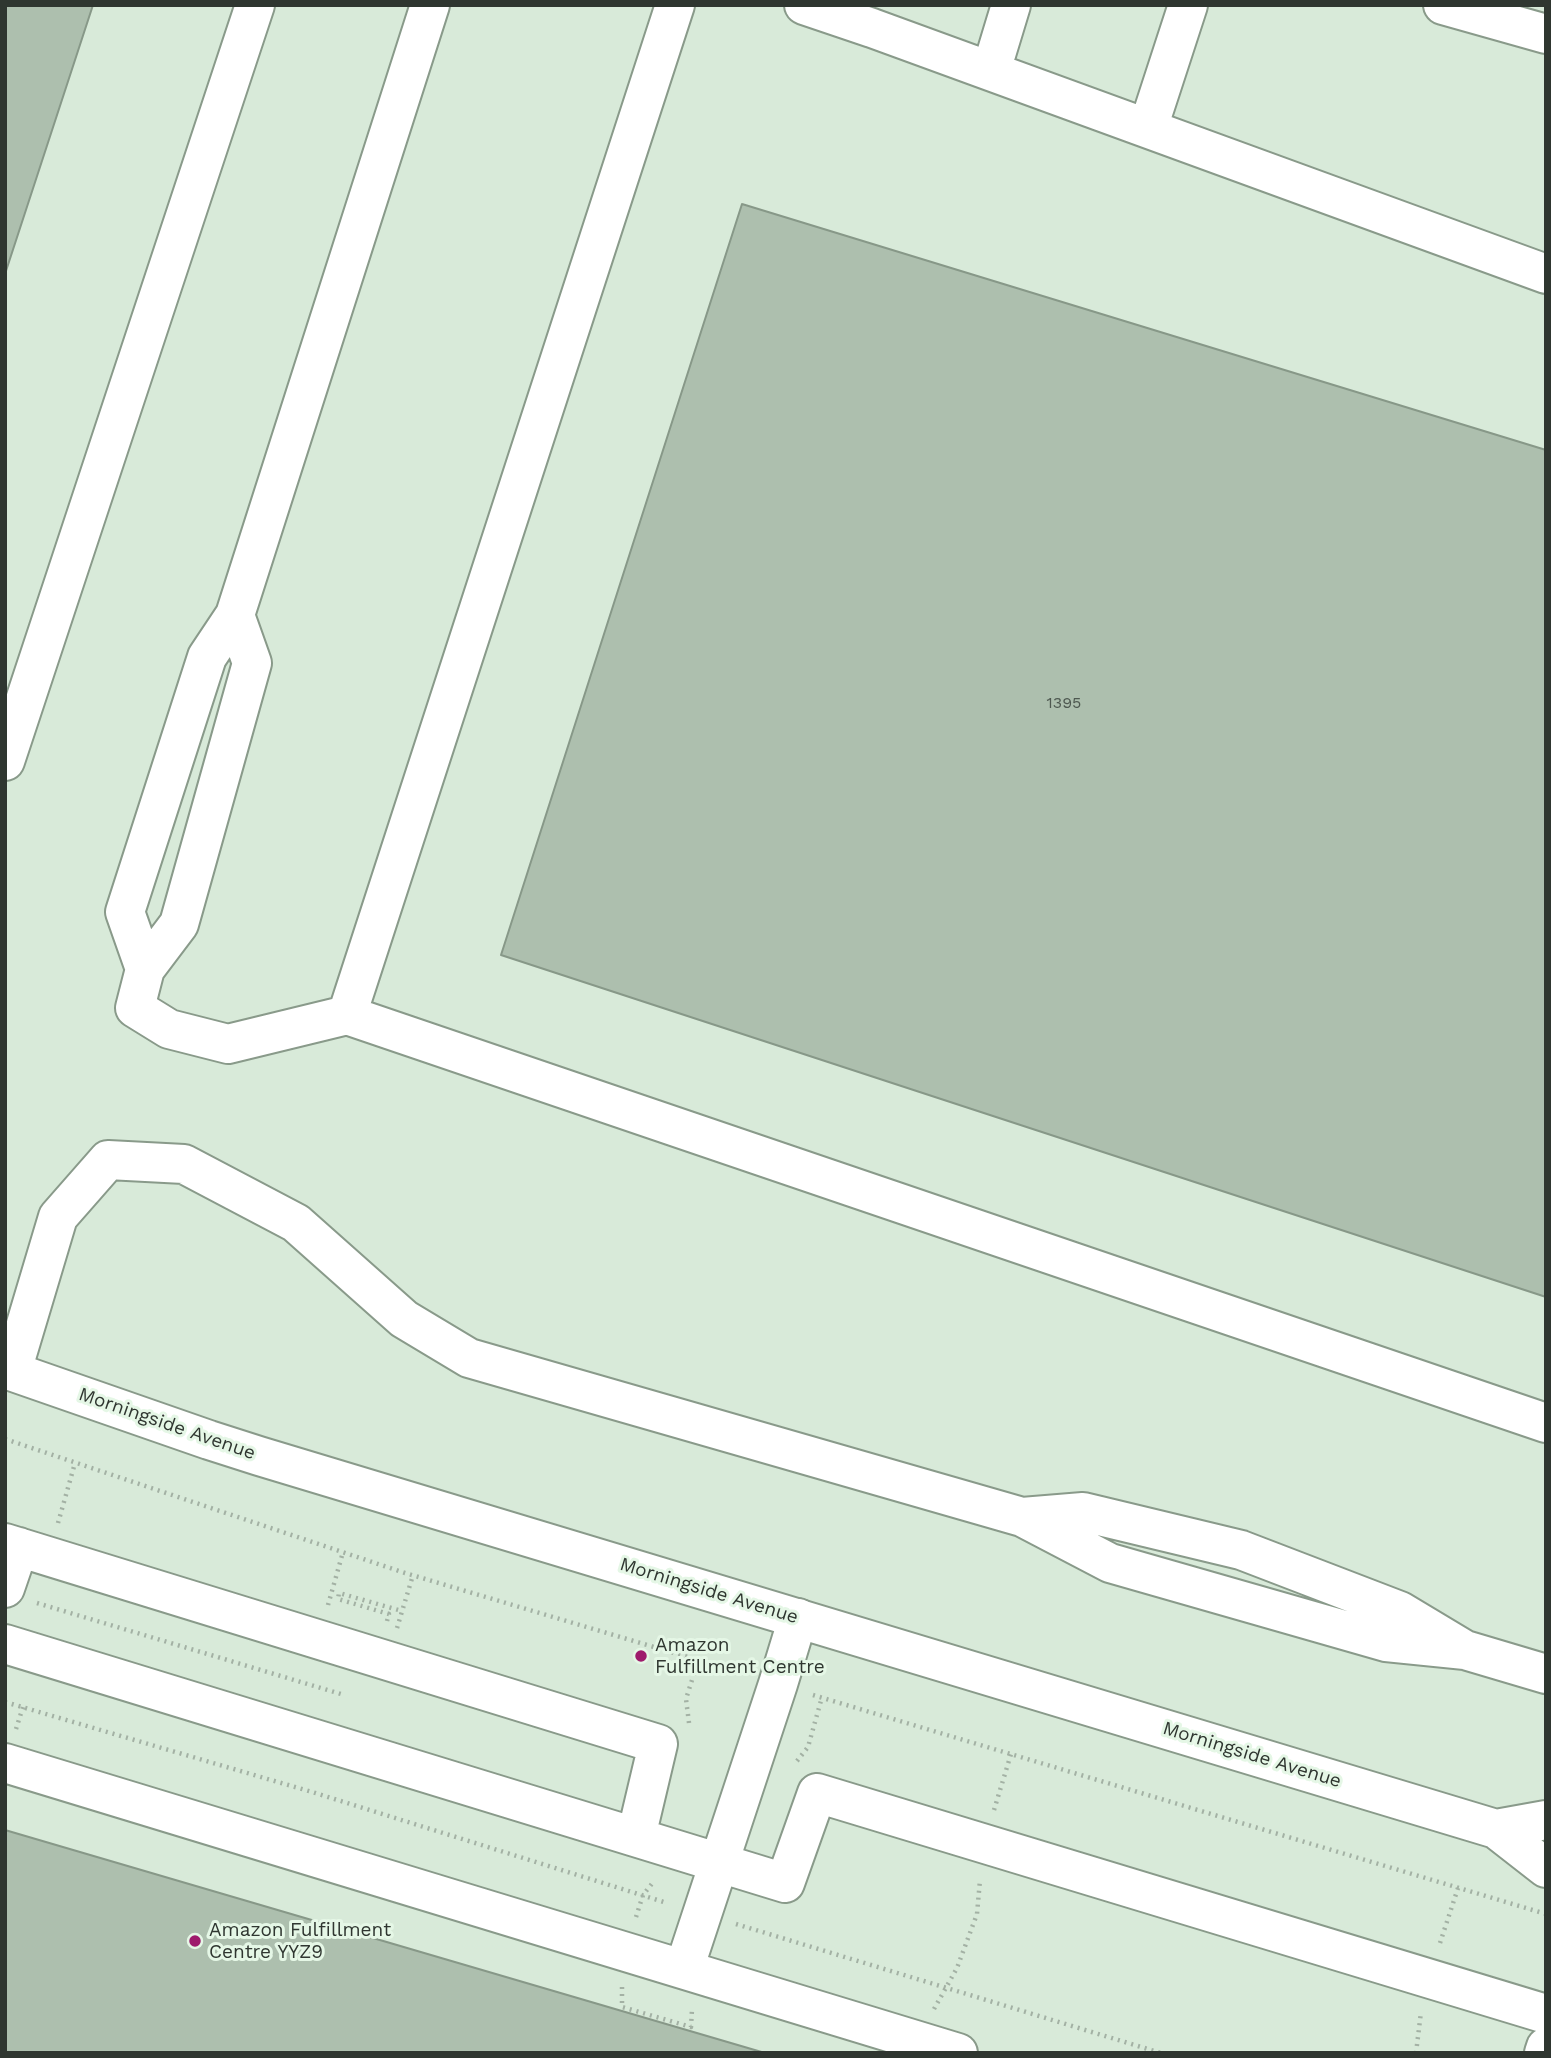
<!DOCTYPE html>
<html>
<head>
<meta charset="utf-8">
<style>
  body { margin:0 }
  #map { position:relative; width:1551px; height:2058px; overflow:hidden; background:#d8ead9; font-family:"Work Sans",sans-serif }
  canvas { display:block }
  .frame { position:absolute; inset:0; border:7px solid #2f3630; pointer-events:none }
</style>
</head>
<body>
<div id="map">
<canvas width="1551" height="2058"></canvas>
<div class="frame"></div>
</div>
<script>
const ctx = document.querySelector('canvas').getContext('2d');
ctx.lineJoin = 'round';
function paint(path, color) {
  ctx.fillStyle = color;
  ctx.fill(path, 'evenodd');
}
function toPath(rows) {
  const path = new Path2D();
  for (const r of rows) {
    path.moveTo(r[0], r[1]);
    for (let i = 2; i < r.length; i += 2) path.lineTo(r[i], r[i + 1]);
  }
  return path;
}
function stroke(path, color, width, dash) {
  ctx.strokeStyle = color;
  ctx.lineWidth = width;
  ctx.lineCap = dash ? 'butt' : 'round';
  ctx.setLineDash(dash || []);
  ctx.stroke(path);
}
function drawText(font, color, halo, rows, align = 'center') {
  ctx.font = font + ' "Work Sans",sans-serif';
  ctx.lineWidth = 6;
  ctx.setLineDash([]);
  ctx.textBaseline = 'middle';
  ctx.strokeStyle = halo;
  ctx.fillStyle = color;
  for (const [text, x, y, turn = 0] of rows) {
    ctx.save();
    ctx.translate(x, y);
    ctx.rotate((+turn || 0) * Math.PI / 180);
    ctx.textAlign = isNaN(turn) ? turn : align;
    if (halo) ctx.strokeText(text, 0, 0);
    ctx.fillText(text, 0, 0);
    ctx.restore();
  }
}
const building = toPath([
  [5,5,93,5,5,274,5,5],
  [742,204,1546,450,1546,1297,501,955,742,204],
  [5,1830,765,2053,5,2053,5,1830]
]);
const path = toPath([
  [5,1439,405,1573,745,1674],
  [58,1523,75,1463],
  [37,1603,341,1694],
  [328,1605,343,1552],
  [387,1621,389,1614,338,1599,339,1593,402,1611],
  [397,1628,413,1575],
  [813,1695,1546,1914],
  [5,1702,312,1792,667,1903],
  [689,1723,686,1699,698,1661],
  [16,1729,23,1707],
  [797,1761,808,1747,822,1697],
  [994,1810,1011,1754],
  [636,1917,643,1895,654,1881],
  [736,1924,1161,2053],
  [1440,1943,1458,1888],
  [622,1987,622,2007,691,2027,692,2009],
  [934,2009,957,1968,977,1914,980,1880],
  [1416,2053,1421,2012]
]);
const minor = toPath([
  [804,5,872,28,1546,274],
  [1443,5,1546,34],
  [991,71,1011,5],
  [1148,128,1188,5],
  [235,615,430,5],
  [5,761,255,5],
  [145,969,125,912,207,657,235,615,252,663,179,924,145,969,135,1008,169,1029,228,1044,347,1015,1546,1423],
  [347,1015,675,5],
  [12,1371,58,1217,108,1160,184,1164,296,1223,404,1319,469,1358,1022,1517,1110,1563,1386,1642,1465,1650,1400,1611,1241,1550,1083,1512,1022,1517],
  [5,1543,658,1744,636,1837],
  [5,1588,19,1547],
  [5,1644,785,1883,817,1793,1546,2014],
  [1465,1650,1546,1674],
  [5,1763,958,2053],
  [684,1969,778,1684,798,1618],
  [1544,2053,1546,2047]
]);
const major = toPath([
  [5,1369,209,1440,259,1456,1496,1829,1546,1868],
  [1496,1829,1546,1820]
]);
const markers = [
  [641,1656,7,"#9e1b6c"],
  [195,1941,7,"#9e1b6c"]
];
const numberNames = [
  ["1395",1064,703]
];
const streetNames = [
  ["Morningside Avenue",167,1424,19],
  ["Morningside Avenue",709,1591,17],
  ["Morningside Avenue",1252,1755,17]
];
const poiNames = [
  ["Amazon",655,1645],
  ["Fulfillment Centre",655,1667],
  ["Amazon Fulfillment",209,1930],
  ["Centre YYZ9",209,1952]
];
paint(building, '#adbfae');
stroke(building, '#879888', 2);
stroke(minor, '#899a8a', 42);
stroke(major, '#899a8a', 42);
stroke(path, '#a3b1a4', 4.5, [2, 5]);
stroke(minor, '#fff', 38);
stroke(major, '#fff', 38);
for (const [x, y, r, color] of markers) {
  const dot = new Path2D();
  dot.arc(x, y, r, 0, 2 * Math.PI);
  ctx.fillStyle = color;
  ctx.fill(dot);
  stroke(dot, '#e5f7e6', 2.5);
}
drawText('16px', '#4e5850', null, numberNames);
drawText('19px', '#2f3630', '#e5f7e6', streetNames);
drawText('19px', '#2f3630', '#e5f7e6', poiNames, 'left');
</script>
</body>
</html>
